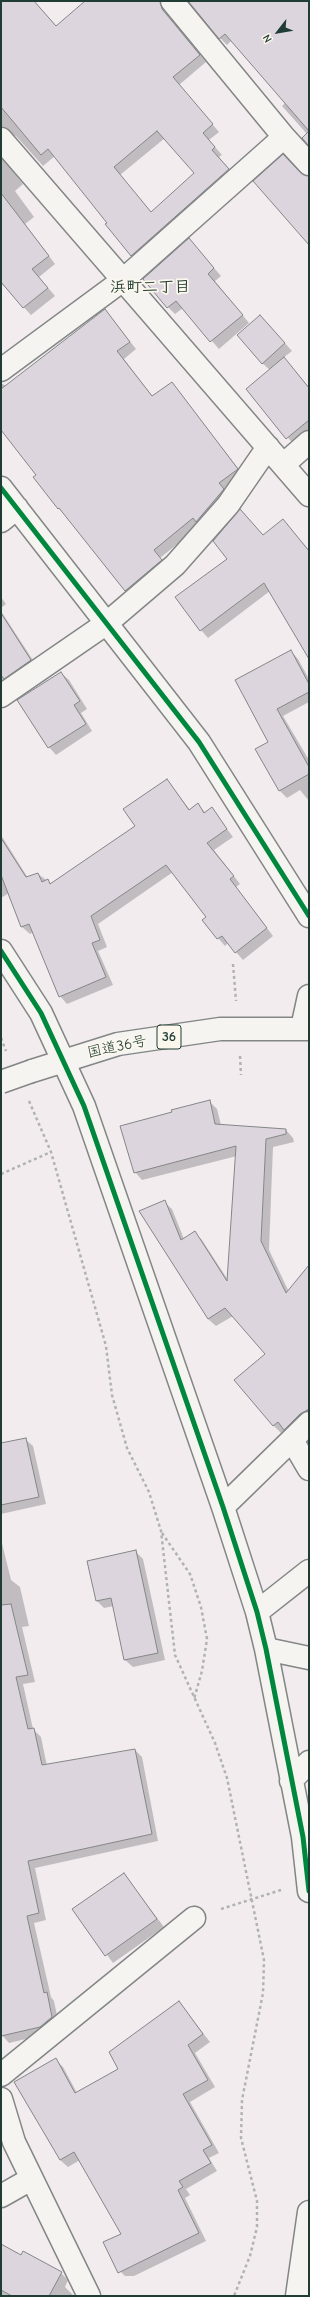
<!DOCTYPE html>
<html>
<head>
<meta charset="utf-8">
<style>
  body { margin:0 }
  #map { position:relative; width:310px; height:2297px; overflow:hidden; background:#f2ecef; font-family:"Comic Neue",sans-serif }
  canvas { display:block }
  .frame { position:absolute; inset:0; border:2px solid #1f3d34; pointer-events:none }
  .north { position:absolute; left:258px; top:12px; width:40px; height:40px; -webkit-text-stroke:3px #fbf7ec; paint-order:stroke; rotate:239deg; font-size:11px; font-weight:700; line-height:16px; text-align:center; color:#1f3d34 }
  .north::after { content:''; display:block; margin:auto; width:14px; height:18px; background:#1f3d34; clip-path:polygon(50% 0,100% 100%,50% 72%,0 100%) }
</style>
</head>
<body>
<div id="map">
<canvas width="310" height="2297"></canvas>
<div class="frame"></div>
<div class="north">N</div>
</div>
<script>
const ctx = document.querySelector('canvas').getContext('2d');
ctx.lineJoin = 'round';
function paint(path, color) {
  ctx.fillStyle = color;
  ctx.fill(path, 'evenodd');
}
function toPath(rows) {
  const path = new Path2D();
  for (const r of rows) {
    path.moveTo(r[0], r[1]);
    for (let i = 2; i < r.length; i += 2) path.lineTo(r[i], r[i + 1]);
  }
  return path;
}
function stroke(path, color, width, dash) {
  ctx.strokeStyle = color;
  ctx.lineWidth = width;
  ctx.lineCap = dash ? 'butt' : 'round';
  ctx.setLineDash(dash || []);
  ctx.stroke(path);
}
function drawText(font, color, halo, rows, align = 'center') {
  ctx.font = font + ' "Comic Neue","Klee One",sans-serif';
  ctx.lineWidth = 3.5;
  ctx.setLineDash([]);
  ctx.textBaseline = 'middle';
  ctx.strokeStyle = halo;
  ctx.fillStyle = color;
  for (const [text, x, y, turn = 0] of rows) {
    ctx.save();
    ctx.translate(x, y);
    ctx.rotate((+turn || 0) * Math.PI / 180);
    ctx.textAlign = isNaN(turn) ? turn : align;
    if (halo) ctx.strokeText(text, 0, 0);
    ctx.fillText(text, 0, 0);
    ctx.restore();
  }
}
const shadow = toPath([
  [8,1,34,1,57,27,87,1,147,1,177,27,206,62,179,85,219,132,209,140,222,155,219,157,236,177,139,262,107,224,109,223,55,156,43,166,16,136,6,134,1,138,1,7],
  [165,138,195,173,151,213,120,175],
  [192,1,309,1,309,145,307,134,282,106,285,103,232,40,227,45,220,38],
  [1,156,23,184,15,191,34,217,25,224,55,264,39,277,55,296,31,315,1,283],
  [196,247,221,276,215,281,249,323,219,349,183,308,175,314,168,307],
  [105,310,136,349,124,359,153,397,172,383,244,476,201,525,160,558,168,568,133,598,67,515,59,509,35,477,37,475,1,428,1,383,6,386],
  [267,323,292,351,283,358,309,387,309,441,295,446,247,389,270,370,262,363],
  [241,510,263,536,283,520,309,550,309,654,270,591,208,638,201,630,228,559],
  [1,597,6,604,1,608],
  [1,611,38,668,1,686],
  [291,651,298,659,309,679,309,702,283,716,309,760,309,801,300,790,287,798,280,791,269,742],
  [61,673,69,680,87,709,81,713,92,731,56,755,49,747],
  [167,780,190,810,198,805,206,813,212,809,233,837,214,850,240,884,236,887,273,936,243,960,228,943,225,946,218,938,208,917,173,872,98,924,107,947,98,951,113,985,67,1004,60,996,33,932,30,934,22,927,9,893,1,898,1,835,28,878,38,874,52,884,136,826],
  [210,1102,217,1109,221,1125,286,1130,293,1138,294,1142,273,1147,269,1250,289,1292,309,1266,309,1422,293,1436,286,1429,281,1433,273,1425,266,1354,233,1316,216,1326,208,1319,164,1202,172,1209,184,1239,195,1233,202,1240,228,1280,237,1156,142,1180,135,1172],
  [25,1439,33,1446,46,1504,1,1514,1,1444],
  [1,1539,11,1580,20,1587,29,1626,22,1627,35,1682,23,1684,33,1729,41,1737,47,1766,135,1750,142,1757,158,1841,35,1868,46,1920,34,1923,51,1997,54,2001,59,2025,47,2034,9,2043,2,2035,1,2031],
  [135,1551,143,1559,165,1660,133,1667,125,1660,114,1606,104,1608,97,1601],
  [124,1874,164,1927,113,1963,74,1910],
  [179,2002,210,2042,195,2053,215,2087,190,2102,219,2153,209,2158,217,2171,186,2189,190,2195,185,2198,206,2241,134,2276,125,2276,117,2268,122,2234,80,2160,68,2167,60,2160,55,2059,63,2067,77,2093,120,2069],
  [1,2245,21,2257,61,2273,68,2280,65,2287,74,2296,1,2296]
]);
const building = toPath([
  [1,1,34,1,56,26,85,1,160,1,162,9,200,55,173,77,213,124,203,133,215,147,212,150,229,169,131,256,105,224,107,223,48,149,41,155,1,107,1,1],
  [157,131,194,173,151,212,114,167,157,131],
  [188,1,309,1,309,146,302,138,309,131,225,34,219,39,188,1],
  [283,154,300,172,309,176,309,245,253,181,283,154],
  [1,193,49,256,32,269,48,288,23,308,1,282,1,193],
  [189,238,214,268,208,274,243,315,210,342,176,301,167,308,143,279,189,238],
  [105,309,130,342,117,351,152,396,172,382,238,469,219,483,224,489,196,522,193,518,154,550,162,560,125,591,59,508,58,509,33,477,36,475,1,430,1,389,105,309],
  [260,315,285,343,262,364,237,335,260,315],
  [284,357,309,388,309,420,286,439,246,389,284,357],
  [240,509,263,535,283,519,309,551,309,659,264,583,200,631,175,597,227,559,213,541,240,509],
  [1,613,31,660,4,679,1,675,1,613],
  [291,650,309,684,309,692,277,709,309,767,309,774,279,791,255,749,268,742,235,680,291,650],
  [61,672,80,701,74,705,86,724,48,748,17,700,61,672],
  [167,779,189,810,198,803,204,813,212,807,227,829,207,843,234,876,230,879,267,928,235,953,222,936,217,939,202,920,206,917,166,865,91,916,100,940,92,943,106,977,59,997,29,924,21,927,1,875,1,838,26,877,38,873,42,882,48,879,50,884,135,826,123,809,167,779],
  [210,1100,215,1124,286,1129,286,1134,266,1139,261,1241,286,1293,309,1265,309,1409,300,1414,284,1430,278,1422,273,1426,234,1380,265,1354,225,1308,208,1319,139,1211,165,1200,181,1240,195,1231,227,1281,236,1146,134,1173,120,1126,172,1112,171,1110,210,1100],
  [26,1438,39,1497,1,1505,1,1443,26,1438],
  [136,1550,158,1653,124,1660,111,1598,96,1601,87,1561,136,1550],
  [11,1604,28,1675,16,1677,28,1729,34,1728,42,1765,135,1749,152,1834,28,1861,39,1913,27,1916,44,1993,47,1992,52,2017,40,2027,1,2036,1,1605,11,1604],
  [124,1873,157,1919,105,1956,72,1909,124,1873],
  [179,2001,203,2034,188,2045,208,2080,183,2094,212,2145,203,2150,211,2163,179,2181,183,2187,178,2190,199,2233,118,2273,103,2242,121,2234,74,2152,60,2160,14,2082,56,2058,75,2093,118,2069,109,2052,179,2001],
  [1,2244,21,2255,23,2251,62,2272,49,2296,12,2296,1,2290,1,2244]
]);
const path = toPath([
  [233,964,236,1001],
  [1,1038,6,1051],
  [240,1056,241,1075],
  [29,1101,51,1152,106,1346,112,1395,127,1448,149,1492,161,1531,175,1655,215,1743,227,1778,264,1960,263,1993,242,2100,241,2138,257,2201,257,2227,250,2256,234,2296],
  [1,1174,51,1152],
  [162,1533,190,1574,201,1607,207,1639,202,1671,194,1699],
  [221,1909,281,1890]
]);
const minor = toPath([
  [172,1,284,137,309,164],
  [1,139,309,495],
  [1,370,123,280,284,137],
  [283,465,309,442],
  [1,488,199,742,309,916],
  [1,521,17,508],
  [1,696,107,623,175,565,228,505,268,447],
  [1,951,41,1013,84,1106,223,1507,257,1612,266,1649,303,1837,309,1891],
  [302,1028,309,996],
  [292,1440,309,1469],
  [223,1507,309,1423],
  [257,1612,309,1571],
  [266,1649,309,1658],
  [291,1781,309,1762],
  [1,2075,194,1918],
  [1,2099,14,2142,89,2296],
  [1,2196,31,2179],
  [297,2296,309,2212]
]);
const highway = toPath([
  [32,1071,118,1044,220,1029,309,1029]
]);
const highwayBridge = toPath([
  [1,1082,32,1071]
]);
const cycleway = toPath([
  [1,488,199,742,309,916],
  [1,951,41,1013,84,1106,223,1507,257,1612,266,1649,303,1837,309,1891]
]);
const shields = [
  [169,1037,24]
];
const shieldNames = [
  ["36",169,1037]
];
const streetNames = [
  ["国道36号",117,1047,-12]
];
const neighbourhoodNames = [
  ["浜町二丁目",150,287]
];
paint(shadow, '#0003');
paint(building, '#ddd5de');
stroke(building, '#838686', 1);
stroke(minor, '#838686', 25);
stroke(highway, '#838686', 25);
stroke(path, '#b1b3b1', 2.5, [3, 3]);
stroke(minor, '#f5f4f1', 22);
stroke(highway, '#f5f4f1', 22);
stroke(highwayBridge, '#838686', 25, []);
stroke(highwayBridge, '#f5f4f1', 22);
stroke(cycleway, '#00873e', 5);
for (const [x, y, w] of shields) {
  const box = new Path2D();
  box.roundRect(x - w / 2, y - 12, w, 24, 3);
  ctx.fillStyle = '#fbf7ec';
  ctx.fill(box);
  stroke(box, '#1f3d34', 1);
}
drawText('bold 14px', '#1f3d34', null, shieldNames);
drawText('15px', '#1f3d34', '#fbf7ec', streetNames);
drawText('bold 16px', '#1f3d34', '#fbf7ec', neighbourhoodNames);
</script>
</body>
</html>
